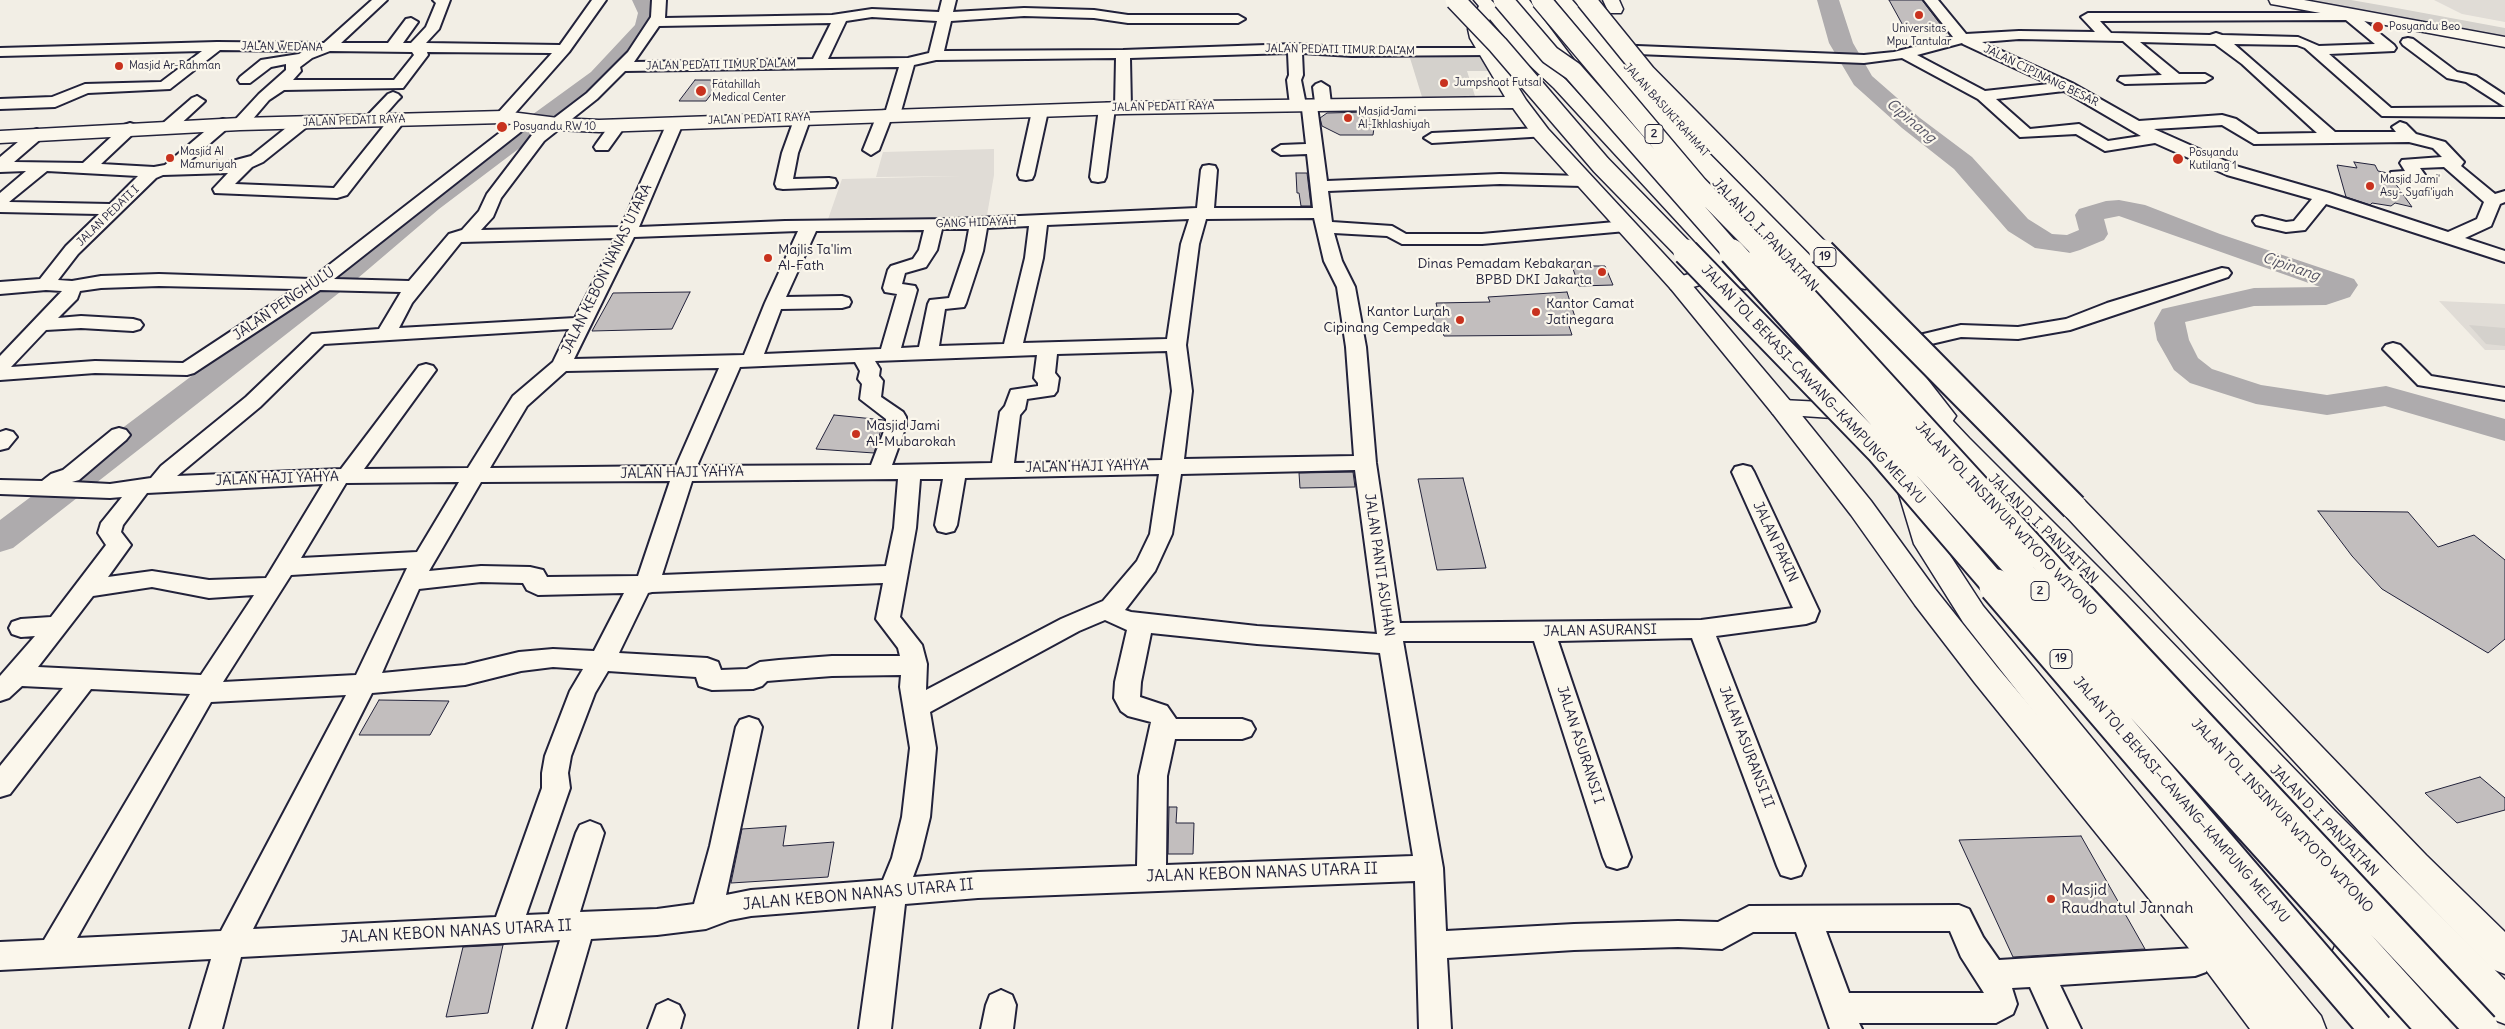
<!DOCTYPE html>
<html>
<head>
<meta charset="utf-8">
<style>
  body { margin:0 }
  canvas { display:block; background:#f2eee5 }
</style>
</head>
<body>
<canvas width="2505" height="1029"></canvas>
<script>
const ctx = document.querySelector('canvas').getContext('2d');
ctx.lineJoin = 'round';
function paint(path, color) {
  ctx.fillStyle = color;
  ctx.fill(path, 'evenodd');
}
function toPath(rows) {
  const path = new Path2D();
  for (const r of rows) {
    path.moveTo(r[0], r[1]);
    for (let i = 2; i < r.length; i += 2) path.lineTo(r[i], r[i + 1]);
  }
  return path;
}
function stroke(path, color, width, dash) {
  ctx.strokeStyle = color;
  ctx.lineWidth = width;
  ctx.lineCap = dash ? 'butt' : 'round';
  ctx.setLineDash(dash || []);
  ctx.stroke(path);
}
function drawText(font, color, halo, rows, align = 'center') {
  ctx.font = font + ' Delius,sans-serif';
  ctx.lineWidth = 4.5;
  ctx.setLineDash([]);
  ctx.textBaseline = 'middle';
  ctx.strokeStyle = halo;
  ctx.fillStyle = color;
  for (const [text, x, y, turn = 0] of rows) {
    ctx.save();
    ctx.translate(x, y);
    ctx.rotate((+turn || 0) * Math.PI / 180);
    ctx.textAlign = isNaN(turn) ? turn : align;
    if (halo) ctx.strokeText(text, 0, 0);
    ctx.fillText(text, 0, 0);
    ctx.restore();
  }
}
const built = toPath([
  [2434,0,2505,0,2505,22,2462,14],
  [994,149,994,175,986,221,826,225,842,179,964,176,876,177,883,152],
  [2439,301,2505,304,2505,350,2485,350]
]);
const green = toPath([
  [2277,0,2351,0,2391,7,2505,28,2505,42],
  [1486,56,1491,71,1467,71,1475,96,1422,97,1410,58],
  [2469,325,2505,328,2505,346,2486,344]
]);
const river = toPath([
  [632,0,654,0,660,13,657,27,607,82,439,209,358,278,13,548,0,552,0,520,338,266,419,197,591,72,635,25,638,13,632,0],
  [1817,0,1839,0,1853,43,1872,76,1920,118,1972,157,2028,219,2052,234,2067,235,2079,230,2075,215,2079,209,2106,201,2119,200,2145,205,2220,234,2354,279,2358,285,2350,297,2326,305,2254,306,2185,322,2189,340,2198,358,2212,369,2261,385,2327,395,2386,386,2505,419,2505,441,2385,406,2327,415,2256,404,2190,383,2174,370,2157,340,2154,323,2162,309,2254,288,2320,287,2119,216,2104,219,2108,234,2104,240,2080,250,2070,253,2035,248,2008,231,1954,169,1902,128,1854,85,1829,43,1817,0]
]);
const building = toPath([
  [1889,0,1922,0,1947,33,1906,31,1889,0],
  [695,80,722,80,706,101,679,101,695,80],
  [1367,112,1376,114,1373,135,1340,135,1322,126,1320,118,1327,113,1367,112],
  [2354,162,2375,165,2378,171,2388,173,2389,181,2395,183,2412,207,2395,203,2391,206,2372,203,2370,205,2346,197,2337,165,2357,168,2354,162],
  [1296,173,1307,173,1311,206,1301,206,1299,193,1297,193,1296,173],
  [1572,266,1605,266,1613,285,1579,286,1572,266],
  [690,292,672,329,592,331,613,293,690,292],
  [1567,292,1575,317,1566,317,1572,335,1444,336,1442,329,1436,329,1432,311,1438,311,1436,303,1490,302,1488,297,1567,292],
  [834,415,884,420,874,453,816,449,834,415],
  [1353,472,1355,487,1300,488,1299,473,1353,472],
  [1463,478,1486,568,1437,570,1418,479,1463,478],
  [2318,511,2408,512,2438,547,2474,535,2505,560,2505,639,2488,653,2382,589,2352,556,2318,511],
  [379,700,449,701,430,735,359,735,379,700],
  [2480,777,2505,798,2505,810,2457,823,2425,793,2480,777],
  [1169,807,1177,807,1176,823,1194,823,1193,854,1168,854,1169,807],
  [786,826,783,846,834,842,828,877,731,883,742,829,786,826],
  [2081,836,2145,949,2013,957,1959,840,2081,836],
  [503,945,488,1013,446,1017,463,947,503,945]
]);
const minor = toPath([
  [372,0,387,0,341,43,388,43,406,19,411,18,418,22,403,43,411,43,426,27,436,3,433,0,450,0,439,29,426,43,560,45,592,0,606,0,569,52,509,120,503,122,497,120,495,117,497,114,552,53,427,52,428,55,403,88,284,90,269,100,246,127,240,129,232,124,234,121,259,94,286,70,286,64,271,67,250,83,240,83,238,80,240,77,261,60,299,54,304,51,220,50,170,89,88,93,55,107,0,109,0,99,52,97,85,84,161,82,202,51,0,56,0,48,217,42,324,43,372,0],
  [330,51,412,52,414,55,394,80,293,80,301,71,300,67,312,58,330,51],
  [652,0,666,0,665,18,832,15,872,9,939,12,942,0,956,0,953,12,1024,8,1094,10,1128,15,1238,15,1245,19,1238,23,1128,23,1094,18,1024,16,951,21,944,51,1123,50,1295,44,1352,48,1493,48,1495,51,1493,54,1488,55,1352,56,1302,53,1303,75,1301,80,1305,100,1315,102,1313,87,1316,84,1321,82,1329,87,1331,104,1323,109,1317,106,1327,181,1500,174,1583,176,1589,177,1591,181,1589,185,1583,186,1500,184,1328,191,1332,222,1392,226,1406,234,1482,234,1626,221,1632,222,1635,226,1632,230,1626,231,1482,244,1402,244,1387,236,1334,233,1342,261,1355,287,1366,347,1376,463,1400,623,1701,620,1793,608,1732,472,1735,467,1743,465,1751,467,1754,472,1819,611,1815,621,1806,624,1716,636,1805,866,1801,875,1791,878,1781,875,1777,866,1692,638,1558,641,1631,857,1627,866,1617,869,1607,866,1603,857,1534,641,1403,641,1443,868,1446,931,1574,924,1678,921,1718,922,1749,906,1959,905,1969,909,1983,937,1999,960,2195,948,2206,952,2210,962,2206,972,2195,976,2060,985,2081,1029,2049,1029,2030,987,2012,988,2017,1004,2013,1014,1996,1023,1859,1023,1862,1029,1830,1029,1796,932,1753,932,1722,949,1678,947,1574,950,1447,958,1451,1029,1419,1029,1415,881,978,898,905,904,891,1029,859,1029,876,906,751,916,730,920,706,929,657,935,591,939,565,1029,533,1029,560,940,241,957,222,1029,190,1029,211,959,0,970,0,942,44,940,190,694,91,689,10,794,0,797,0,766,63,688,22,686,9,698,0,701,0,676,35,636,21,637,12,634,9,628,12,622,21,619,51,617,106,545,98,533,101,523,122,497,110,498,0,494,0,480,42,481,51,474,63,470,112,430,119,428,126,430,130,435,126,440,79,480,72,482,110,484,151,478,161,466,246,397,312,334,379,329,401,292,320,290,194,373,187,375,95,373,0,380,0,356,62,291,46,290,0,294,0,282,40,279,66,246,99,214,0,212,0,193,26,171,0,172,0,157,31,131,37,129,45,134,43,137,14,162,83,163,124,125,130,123,136,125,138,128,136,131,101,164,154,167,165,165,217,121,223,119,229,121,231,124,229,127,185,165,221,164,251,156,296,120,302,118,310,123,308,126,263,162,252,167,235,184,334,188,391,117,403,117,405,120,403,123,347,195,337,198,215,193,213,189,228,173,163,175,156,178,78,254,58,280,72,281,101,276,159,274,311,279,520,117,532,117,534,120,532,123,334,279,409,281,449,234,462,230,479,211,487,194,532,135,587,93,628,52,651,17,652,0],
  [872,17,937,21,929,53,908,58,828,59,846,21,872,17],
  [831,23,813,59,634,62,659,26,831,23],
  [1288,53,1289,75,1287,80,1290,105,1293,108,1302,109,1306,144,1281,145,1273,150,1281,155,1307,154,1313,208,1214,208,1217,170,1215,166,1209,165,1203,166,1201,170,1197,208,953,219,785,221,639,227,683,123,675,118,667,123,621,227,481,230,493,217,501,198,544,141,597,99,625,71,899,67,886,110,879,112,877,115,863,150,871,155,879,150,891,119,898,118,900,115,914,65,936,60,1116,58,1115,108,1123,113,1131,108,1130,58,1288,53],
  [47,171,138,176,110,204,9,202,47,171],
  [1314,218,1324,261,1337,287,1346,347,1354,456,1184,459,1192,391,1186,345,1199,244,1206,219,1314,218],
  [1189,219,1181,244,1167,339,1023,343,1043,258,1047,225,1189,219],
  [1029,226,1025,258,1004,344,939,346,945,309,964,307,966,303,983,251,987,228,1029,226],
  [942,229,969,229,965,251,949,298,930,300,928,304,919,347,901,348,917,290,915,286,902,284,905,273,926,267,937,250,942,229],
  [924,230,919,250,913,259,891,266,888,270,883,288,885,292,897,294,881,349,764,354,781,309,842,308,849,306,851,302,849,298,842,296,786,297,816,231,924,230],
  [798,231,765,303,744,355,574,359,634,237,798,231],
  [616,238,575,318,399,328,412,303,461,242,616,238],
  [159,286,295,289,183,363,95,361,11,367,46,330,81,328,133,331,140,329,143,325,140,321,133,319,81,316,58,318,77,299,80,291,101,288,159,286],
  [569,329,553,362,513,396,468,468,364,469,436,370,433,366,426,364,419,366,341,469,177,476,260,407,324,344,569,329],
  [1167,351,1172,391,1162,460,1014,463,1020,415,1025,409,1027,399,1054,395,1057,391,1059,378,1055,373,1057,354,1167,351],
  [1037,355,1034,378,1038,383,1038,386,1011,390,1005,406,1000,412,992,463,892,465,906,426,906,417,903,412,881,397,883,381,879,376,880,369,875,361,1037,355],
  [855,362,860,371,858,379,862,384,860,399,886,419,886,426,871,465,697,466,740,367,855,362],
  [719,368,676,466,490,468,527,406,566,371,719,368],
  [1355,470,1377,634,1257,626,1131,612,1125,610,1155,571,1172,534,1181,474,1355,470],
  [1159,474,1150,534,1137,561,1103,601,1061,619,926,690,927,664,922,645,900,617,916,528,920,479,943,479,935,525,938,531,946,533,954,531,957,525,965,478,1159,474],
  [898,479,894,528,886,566,662,575,692,481,898,479],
  [670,481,638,576,547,577,543,570,530,567,481,566,429,571,481,482,670,481],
  [459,482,417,552,301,558,346,483,459,482],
  [323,484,266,578,209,580,152,571,108,577,131,545,121,532,123,525,147,493,323,484],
  [407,568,356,675,223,682,291,575,407,568],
  [481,582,523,583,527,590,538,595,624,593,594,651,553,649,519,652,465,665,382,673,419,589,481,582],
  [883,583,876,619,898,648,900,656,832,656,779,660,760,662,747,669,721,670,718,662,707,658,619,653,648,593,652,592,883,583],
  [152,587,209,598,254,595,201,675,38,667,93,596,152,587],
  [1105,620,1127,630,1115,682,1114,698,1121,711,1128,716,1151,722,1139,776,1137,866,978,872,913,877,920,858,930,817,936,748,930,712,1079,631,1105,620],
  [1151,633,1257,644,1380,653,1413,856,1166,865,1167,776,1175,739,1242,739,1251,736,1255,729,1251,722,1242,719,1176,719,1167,706,1140,697,1141,682,1151,633],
  [553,667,583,669,570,691,545,756,542,773,542,788,496,917,253,929,372,693,465,685,521,671,553,667],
  [608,671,696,677,699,686,712,690,753,689,762,686,767,681,779,680,832,676,901,675,900,687,910,748,902,817,892,858,883,880,751,890,726,895,762,727,758,720,749,717,740,720,736,727,710,846,694,904,657,909,580,912,604,833,600,825,590,821,580,825,576,833,549,914,526,915,570,788,568,773,571,756,595,693,608,671],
  [346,695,221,931,77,938,211,702,346,695],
  [1826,931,1950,931,1961,957,1984,993,1849,993,1826,931],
  [1924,0,1938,0,1966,34,2019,31,2095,32,2081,17,2088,13,2370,13,2372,16,2370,19,2363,20,2394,45,2396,48,2394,51,2329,54,2391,108,2505,107,2505,117,2382,116,2305,48,2297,45,2234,44,2335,132,2396,132,2392,127,2400,122,2406,124,2416,134,2445,142,2464,162,2461,166,2495,194,2505,191,2505,202,2500,204,2491,226,2465,238,2505,251,2505,262,2326,204,2305,230,2286,232,2256,225,2253,221,2256,217,2262,216,2286,222,2294,221,2312,199,2227,175,2155,143,2105,151,2076,134,2020,137,1978,99,1902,58,1864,63,1612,53,1605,49,1612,45,1864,55,1894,52,1953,37,1924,0],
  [2346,20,2375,44,2319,46,2298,37,2222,35,2216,33,2210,35,2111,33,2100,21,2346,20],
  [2019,39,2123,41,2162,75,2120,77,2118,80,2125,84,2205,82,2212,78,2205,74,2179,74,2140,42,2215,44,2242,64,2317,133,2258,134,2236,119,2222,115,2139,121,2072,83,1982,42,2019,39],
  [1962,43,1963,44,2049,84,1985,91,1917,55,1962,43],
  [2064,91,2129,129,2141,136,2108,141,2079,124,2030,129,1996,99,2064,91],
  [2222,125,2254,144,2409,142,2433,148,2442,157,2402,160,2400,163,2405,171,2391,172,2389,176,2391,180,2397,181,2417,180,2423,179,2425,175,2420,168,2444,167,2484,202,2477,219,2448,232,2329,193,2239,167,2154,129,2222,125],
  [2408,38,2413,39,2457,72,2476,76,2505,95,2505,107,2466,82,2447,78,2403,45,2401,42,2403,39,2408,38],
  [393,92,398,94,401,97,398,100,377,124,365,124,363,121,365,118,388,94,393,92],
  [197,96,205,101,202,104,174,130,162,130,160,127,162,124,192,98,197,96],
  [1107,103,1115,108,1106,177,1104,181,1098,182,1092,181,1090,177,1099,108,1107,103],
  [1040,106,1048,111,1034,175,1032,179,1026,180,1020,179,1018,175,1032,111,1040,106],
  [803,112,811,117,798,153,793,179,829,178,835,179,837,183,835,187,783,189,777,188,775,184,782,153,795,117,803,112],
  [618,120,626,125,608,150,596,150,594,147,596,144,612,122,618,120],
  [1541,128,1547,130,1549,133,1547,136,1432,143,1424,138,1432,133,1541,128],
  [2222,268,2228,269,2231,273,2228,277,2070,330,2018,339,1961,337,1897,352,1890,350,1887,346,1890,342,1961,325,2018,327,2066,319,2107,303,2222,268],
  [2393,343,2400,345,2431,376,2505,388,2505,400,2418,385,2383,349,2386,345,2393,343],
  [6,430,13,432,17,437,8,448,0,450,0,432,6,430],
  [1001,990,1012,995,1016,1005,1013,1029,981,1029,986,1005,990,995,1001,990],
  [668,1000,679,1005,684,1015,680,1029,648,1029,657,1005,668,1000]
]);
const tertiary = toPath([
  [1487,1,1493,2,1495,6,1486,29,1488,38,1526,100,1548,129,1687,279,1791,402,1871,501,1935,589,1997,667,2226,938,2287,1016,2292,1029,2250,1029,2200,962,1975,683,1915,605,1851,515,1773,414,1671,289,1534,137,1513,108,1123,114,599,132,558,130,503,123,240,130,0,143,0,131,240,118,503,111,558,118,599,120,1123,102,1505,97,1470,38,1468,29,1479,6,1481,2,1487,1],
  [1649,87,1656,89,1924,375,1956,416,1952,422,1943,424,1934,422,1906,385,1642,97,1640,93,1642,89,1649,87],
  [2350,936,2363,941,2376,968,2412,1016,2417,1029,2375,1029,2350,992,2332,953,2337,941,2350,936]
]);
const primary = toPath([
  [2269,0,2304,0,2505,37,2505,47,2277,5,2271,4,2269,0]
]);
const trunk = toPath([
  [1474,0,1491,0,1536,52,1566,80,1651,172,1673,191,1753,277,1756,282,1753,287,1745,289,1737,287,1728,277,1679,291,1671,289,1668,284,1671,279,1718,266,1554,88,1524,60,1474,0],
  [1605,58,1611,59,1969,438,2126,595,2335,811,2505,980,2505,1024,2492,1019,1951,450,1599,67,1596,63,1599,59,1605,58],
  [1782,400,1862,404,1871,406,1875,412,1871,418,1862,420,1773,414,1769,408,1773,402,1782,400]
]);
const motorway = toPath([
  [1512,0,1529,0,1582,71,1579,75,1567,75,1512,0],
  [1555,0,1572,0,1671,114,1674,118,1671,122,1657,122,1555,0],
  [1603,0,1619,0,1623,9,1621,13,1609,13,1603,0],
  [1908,472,1917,475,1921,481,1942,543,1983,606,2321,1016,2326,1029,2283,1029,1963,622,1914,544,1895,481,1899,475,1908,472],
  [2074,498,2084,500,2426,855,2505,932,2505,974,2492,969,2402,877,2064,514,2060,507,2064,500,2074,498]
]);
const motorwayBridgeFar2 = toPath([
  [1455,0,1498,45,1601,165,1687,253],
  [1503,0,1550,55,1573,71,1733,253],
  [1541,0,1698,186,1764,253],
  [1586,0,1646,74,1823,253]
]);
const motorwayBridgeFar1 = toPath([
  [1686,252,1880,452,1997,588],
  [1732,252,2035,588],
  [1762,252,2069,588],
  [1822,252,2074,507]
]);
const motorwayBridge = toPath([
  [1996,586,2376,1029],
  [2034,586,2434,1029],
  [2067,586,2482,1029]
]);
const markers = [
  [1919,15,5,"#c8321e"],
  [2378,27,6,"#c8321e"],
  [119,66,5,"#c8321e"],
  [1444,83,5,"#c8321e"],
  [701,91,6,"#c8321e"],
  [1348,118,5,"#c8321e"],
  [502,127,6,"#c8321e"],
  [170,158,5,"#c8321e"],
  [2178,159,6,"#c8321e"],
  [2370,186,5,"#c8321e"],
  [768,258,5,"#c8321e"],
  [1602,272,5,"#c8321e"],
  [1536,312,5,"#c8321e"],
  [1460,320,5,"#c8321e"],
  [856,434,5,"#c8321e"],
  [2051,899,5,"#c8321e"]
];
const farPoinames = [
  ["Posyandu Beo",2389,27],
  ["Universitas",1919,29,"center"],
  ["Mpu Tantular",1919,42,"center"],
  ["Masjid Ar-Rahman",129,66],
  ["Jumpshoot Futsal",1454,83],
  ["Fatahillah",712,85],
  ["Medical Center",712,98],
  ["Masjid Jami",1358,112],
  ["Al-Ikhlashiyah",1358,125],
  ["Posyandu RW 10",513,127],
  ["Masjid Al",180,152],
  ["Mamuriyah",180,165],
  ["Posyandu",2189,153],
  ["Kutilang 1",2189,166],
  ["Masjid Jami'",2380,180],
  ["Asy- Syafi'iyah",2380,193]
];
const farStreetnames = [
  ["JALAN WEDANA",282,47,1],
  ["JALAN PEDATI TIMUR DALAM",1340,50,1],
  ["JALAN PEDATI TIMUR DALAM",721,65,-1],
  ["JALAN CIPINANG BESAR",2041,76,26],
  ["JALAN PEDATI RAYA",1163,107,-1],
  ["JALAN BASUKI RAHMAT",1666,110,48],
  ["JALAN PEDATI RAYA",759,119,-2],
  ["JALAN PEDATI RAYA",354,121,-2],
  ["JALAN PEDATI I",108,216,-44],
  ["GANG HIDAYAH",976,223,-2]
];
const shields = [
  [1654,134,18],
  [1825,257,22],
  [2040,591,18],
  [2061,659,22]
];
const shieldNames = [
  ["2",1654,134],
  ["19",1825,257],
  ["2",2040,591],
  ["19",2061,659]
];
const streetNames = [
  ["JALAN D. I. PANJAITAN",1765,235,47],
  ["JALAN KEBON NANAS UTARA",607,269,-64],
  ["JALAN PENGHULU",284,304,-34],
  ["JALAN TOL BEKASI–CAWANG–KAMPUNG MELAYU",1813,385,47],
  ["JALAN HAJI YAHYA",1087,467,-1],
  ["JALAN HAJI YAHYA",682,473,-1],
  ["JALAN HAJI YAHYA",277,479,-2],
  ["JALAN TOL INSINYUR WIYOTO WIYONO",2006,519,47],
  ["JALAN D. I. PANJAITAN",2043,529,45],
  ["JALAN PAKIN",1775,542,65],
  ["JALAN PANTI ASUHAN",1379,565,82],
  ["JALAN ASURANSI",1600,631,-1],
  ["JALAN ASURANSI I",1580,745,72],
  ["JALAN ASURANSI II",1746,747,69],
  ["JALAN TOL BEKASI–CAWANG–KAMPUNG MELAYU",2181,800,49],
  ["JALAN TOL INSINYUR WIYOTO WIYONO",2282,816,47],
  ["JALAN D. I. PANJAITAN",2324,821,46]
];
const poiNames = [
  ["Majlis Ta'lim",778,250],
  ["Al-Fath",778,266],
  ["Dinas Pemadam Kebakaran",1592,264,"right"],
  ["BPBD DKI Jakarta",1592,280,"right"],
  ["Kantor Camat",1546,304],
  ["Jatinegara",1546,320],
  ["Kantor Lurah",1450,312,"right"],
  ["Cipinang Cempedak",1450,328,"right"],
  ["Masjid Jami",866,426],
  ["Al-Mubarokah",866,442]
];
const waterNames = [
  ["Cipinang",1911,121,40],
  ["Cipinang",2291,267,19]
];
const nearStreetnames = [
  ["JALAN KEBON NANAS UTARA II",1262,873,-2],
  ["JALAN KEBON NANAS UTARA II",858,895,-5],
  ["JALAN KEBON NANAS UTARA II",456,932,-3]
];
const nearPoinames = [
  ["Masjid",2061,890],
  ["Raudhatul Jannah",2061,908]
];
paint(built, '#e0dcd6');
paint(green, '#d4d1cc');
paint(river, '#aeabad');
paint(building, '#c2bebe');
stroke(building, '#22223b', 1);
stroke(minor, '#22223b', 4);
stroke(tertiary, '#22223b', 3);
stroke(primary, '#22223b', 3);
stroke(trunk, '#22223b', 3);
stroke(motorway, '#22223b', 3);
paint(minor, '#fbf7ec');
paint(tertiary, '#fbf7ec');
paint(primary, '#fbf7ec');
paint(trunk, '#fbf7ec');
paint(motorway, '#fbf7ec');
stroke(motorwayBridgeFar2, '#22223b', 22, []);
stroke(motorwayBridgeFar1, '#22223b', 29, []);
stroke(motorwayBridge, '#22223b', 37, []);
stroke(motorwayBridgeFar2, '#fbf7ec', 19);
stroke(motorwayBridgeFar1, '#fbf7ec', 25);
stroke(motorwayBridge, '#fbf7ec', 33);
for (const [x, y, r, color] of markers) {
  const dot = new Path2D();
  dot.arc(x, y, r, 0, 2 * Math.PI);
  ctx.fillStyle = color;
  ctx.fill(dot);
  stroke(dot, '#fbf7ec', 2);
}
drawText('11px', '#22223b', '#fbf7ec', farPoinames, 'left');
drawText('11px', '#22223b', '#fbf7ec', farStreetnames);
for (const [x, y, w] of shields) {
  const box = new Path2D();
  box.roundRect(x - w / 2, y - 9.5, w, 19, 4);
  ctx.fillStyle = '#fbf7ec';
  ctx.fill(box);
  stroke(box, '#22223b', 1);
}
drawText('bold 12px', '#22223b', null, shieldNames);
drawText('14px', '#22223b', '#fbf7ec', streetNames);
drawText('14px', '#22223b', '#fbf7ec', poiNames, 'left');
drawText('italic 15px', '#535263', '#fbf7ec', waterNames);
drawText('16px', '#22223b', '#fbf7ec', nearStreetnames);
drawText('16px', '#22223b', '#fbf7ec', nearPoinames, 'left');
</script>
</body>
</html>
